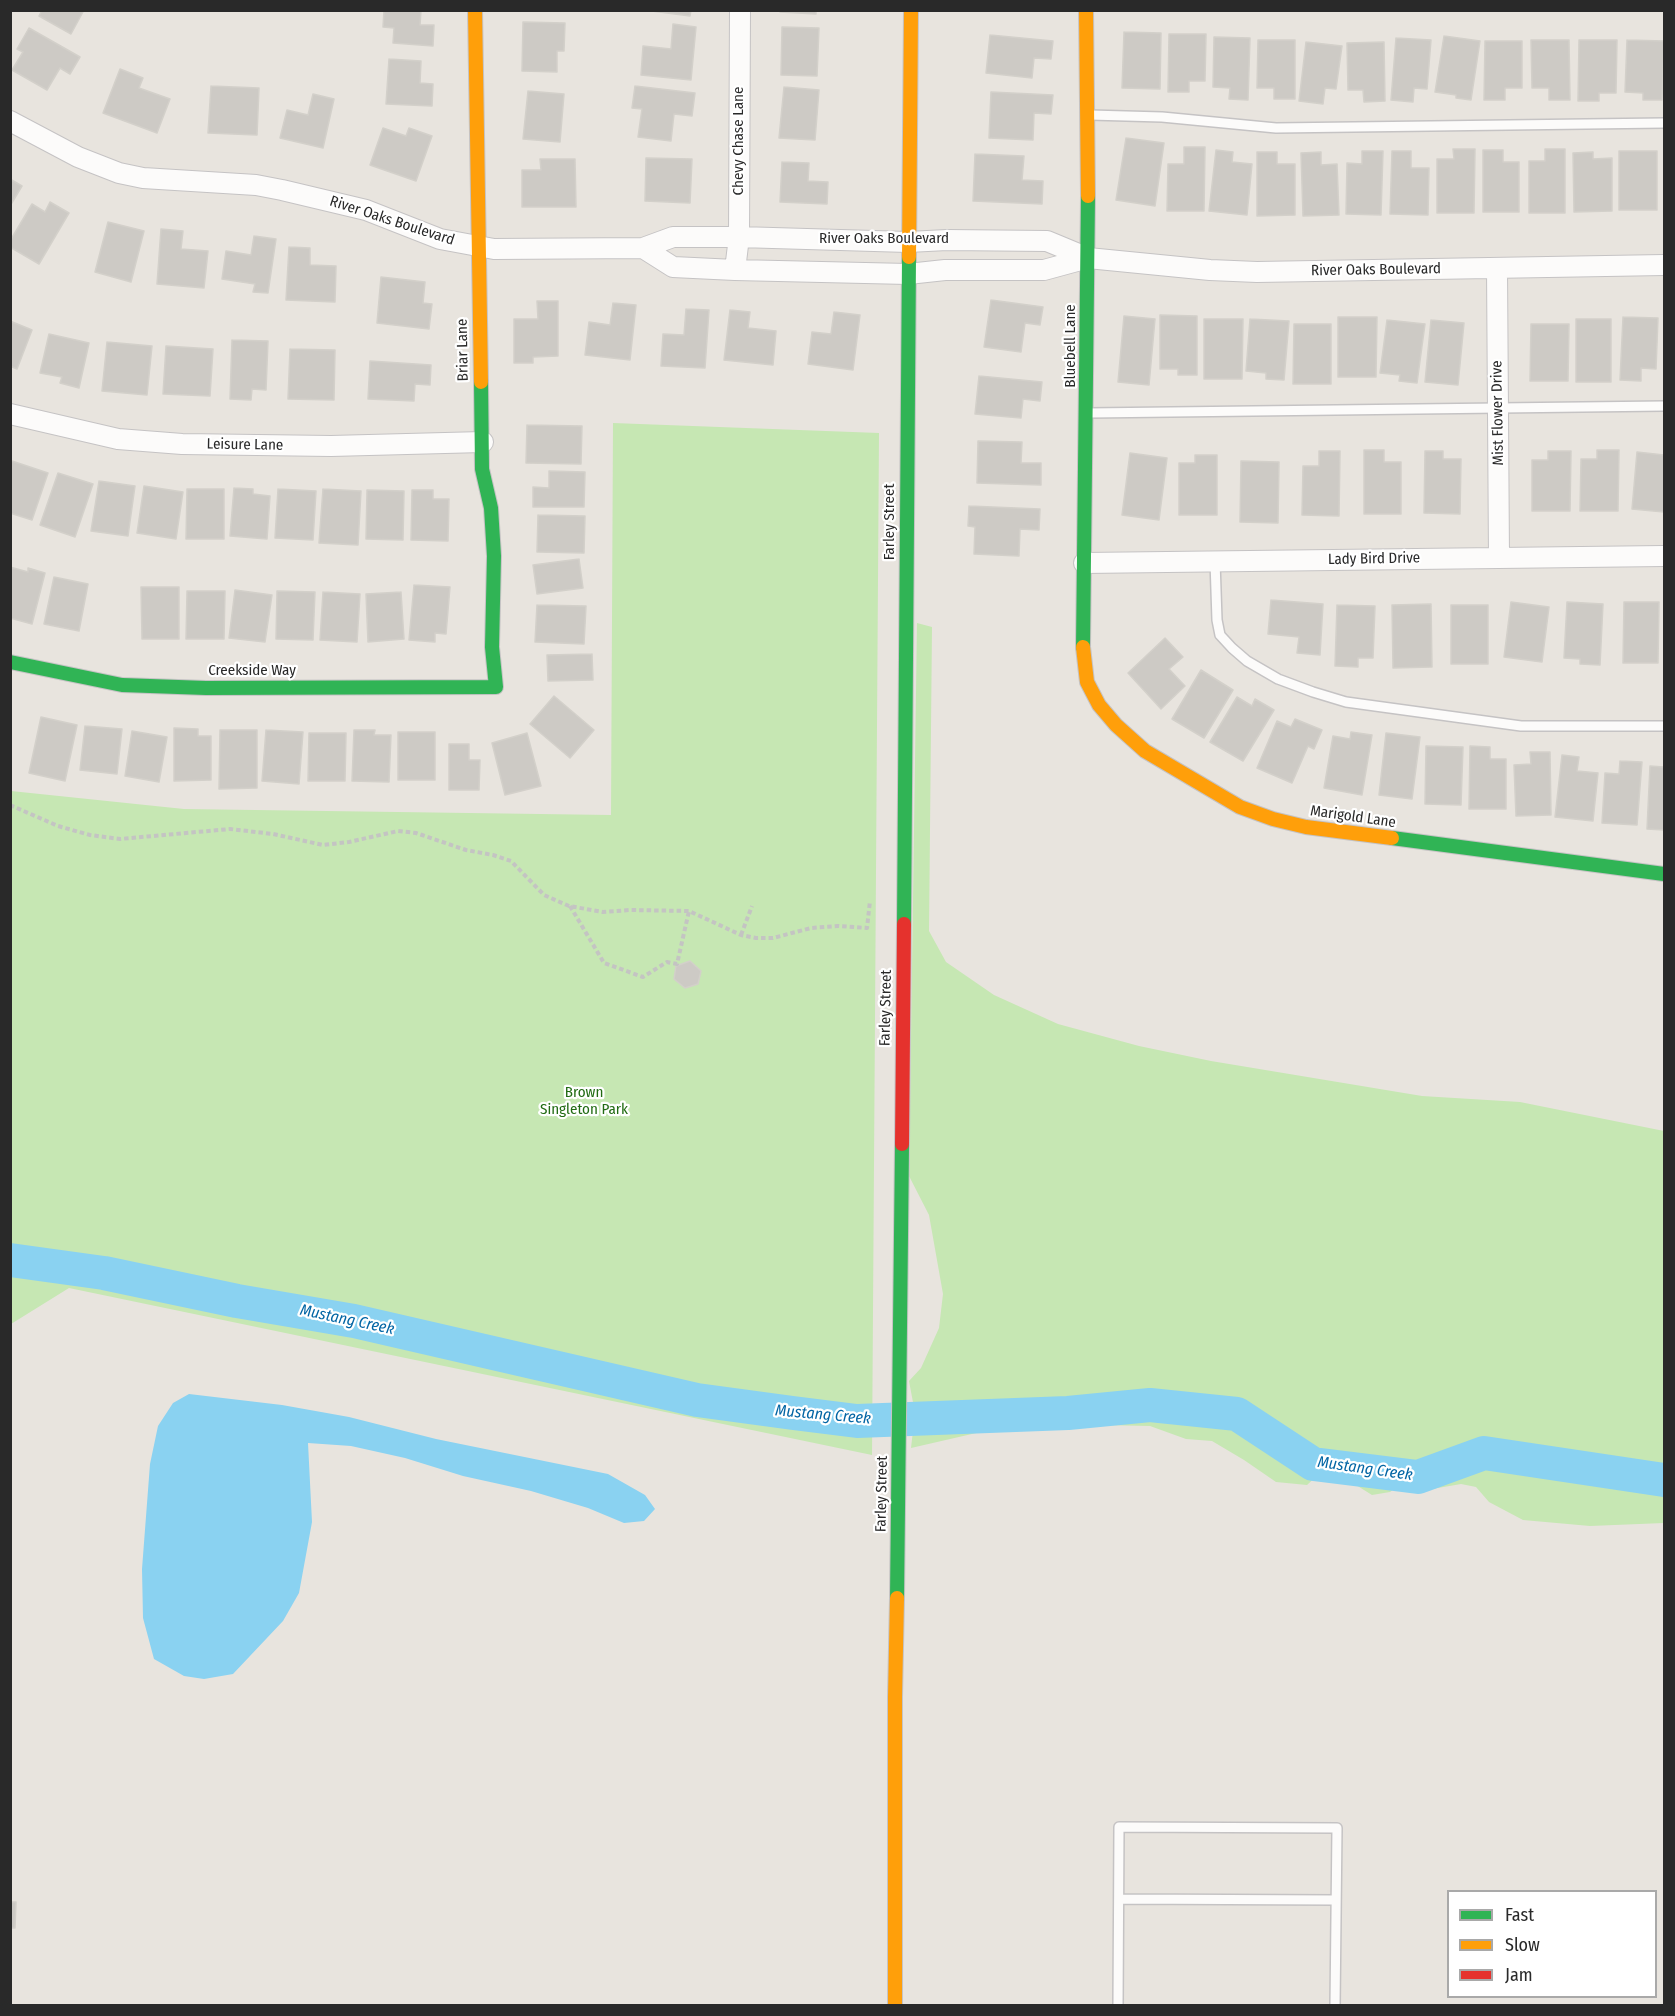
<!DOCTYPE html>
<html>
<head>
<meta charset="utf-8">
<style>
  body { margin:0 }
  #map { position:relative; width:1675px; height:2016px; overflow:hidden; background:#e8e4de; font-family:"Fira Sans Condensed",sans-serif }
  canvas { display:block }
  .frame { position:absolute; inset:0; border:12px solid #292929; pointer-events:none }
  .legend { position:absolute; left:1447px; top:1890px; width:210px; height:108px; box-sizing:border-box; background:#fff; border:2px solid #a9a9a9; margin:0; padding:8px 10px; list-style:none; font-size:18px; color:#292929 }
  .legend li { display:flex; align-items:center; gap:12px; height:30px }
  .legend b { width:30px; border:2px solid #a9a9a9 }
</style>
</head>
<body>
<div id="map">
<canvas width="1675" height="2016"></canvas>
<div class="frame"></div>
<ul class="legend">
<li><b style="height:8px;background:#30b455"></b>Fast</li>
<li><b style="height:8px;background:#ff9f0a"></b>Slow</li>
<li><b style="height:8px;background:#e5322d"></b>Jam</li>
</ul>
</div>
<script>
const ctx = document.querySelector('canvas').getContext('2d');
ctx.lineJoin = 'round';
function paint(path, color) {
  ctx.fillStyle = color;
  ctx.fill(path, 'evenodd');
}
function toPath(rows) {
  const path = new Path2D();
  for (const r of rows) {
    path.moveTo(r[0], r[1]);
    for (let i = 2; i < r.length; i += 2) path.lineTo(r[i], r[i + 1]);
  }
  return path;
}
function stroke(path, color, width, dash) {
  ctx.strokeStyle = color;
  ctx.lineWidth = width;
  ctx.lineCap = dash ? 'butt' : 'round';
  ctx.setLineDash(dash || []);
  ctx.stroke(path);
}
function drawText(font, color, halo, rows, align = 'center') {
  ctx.font = font + ' "Fira Sans Condensed",sans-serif';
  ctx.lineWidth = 4.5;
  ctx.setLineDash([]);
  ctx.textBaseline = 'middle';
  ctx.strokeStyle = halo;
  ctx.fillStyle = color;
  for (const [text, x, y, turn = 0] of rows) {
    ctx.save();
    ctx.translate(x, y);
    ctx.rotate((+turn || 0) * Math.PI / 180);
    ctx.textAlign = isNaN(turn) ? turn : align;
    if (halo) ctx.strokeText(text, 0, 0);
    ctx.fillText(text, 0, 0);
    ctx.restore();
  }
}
const green = toPath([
  [613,423,879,433,872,1455,69,1288,11,1324,11,791,184,809,611,815],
  [917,623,932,627,929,931,946,962,994,995,1058,1024,1139,1046,1211,1061,1422,1096,1520,1102,1664,1131,1664,1523,1590,1526,1523,1520,1489,1502,1476,1487,1461,1484,1432,1489,1405,1481,1390,1492,1372,1495,1356,1485,1350,1461,1332,1462,1307,1485,1276,1482,1244,1460,1212,1441,1186,1439,1150,1426,1101,1425,1061,1407,998,1428,911,1448,915,1413,909,1381,921,1368,939,1328,943,1294,929,1215,909,1176]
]);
const water = toPath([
  [189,1394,282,1405,349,1417,436,1439,608,1474,645,1495,655,1509,644,1521,624,1523,588,1508,531,1491,463,1476,405,1458,351,1446,308,1443,312,1522,299,1593,283,1621,233,1674,204,1679,184,1676,154,1659,143,1618,142,1569,150,1464,158,1426,173,1403]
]);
const river = toPath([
  [10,1260,104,1273,237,1301,354,1321,697,1400,793,1413,857,1421,1068,1413,1150,1405,1237,1414,1313,1464,1418,1477,1484,1453,1664,1480]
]);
const building = toPath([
  [42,10,84,10,71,34,39,16,42,10],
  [384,10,421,10,420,25,434,25,433,46,393,43,394,28,383,27,384,10],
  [644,10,691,10,690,16,644,10],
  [780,10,816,10,816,14,780,12,780,10],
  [523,22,565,23,564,51,557,51,557,72,522,71,523,22],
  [673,24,696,27,691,80,641,75,643,46,671,49,673,24],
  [782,27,819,28,817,76,781,75,782,27],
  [29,28,80,57,70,74,60,68,47,90,12,70,23,52,17,49,29,28],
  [1124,32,1161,33,1160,89,1122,88,1124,32],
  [1169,34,1206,34,1205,81,1189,81,1189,92,1168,92,1169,34],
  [990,35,1053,41,1051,59,1034,58,1032,78,986,73,990,35],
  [1444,36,1480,41,1471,100,1456,98,1456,95,1435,92,1444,36],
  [1214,37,1250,38,1248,100,1229,99,1230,88,1213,87,1214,37],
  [1396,38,1431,40,1427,89,1414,88,1413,102,1391,100,1396,38],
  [1258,40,1295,40,1295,99,1274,99,1274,88,1257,88,1258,40],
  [1531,40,1569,40,1570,100,1549,100,1549,88,1532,88,1531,40],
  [1579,40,1617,40,1616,93,1599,93,1599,101,1578,101,1579,40],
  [1627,40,1664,41,1662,100,1643,100,1643,93,1625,92,1627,40],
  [1485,41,1522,41,1522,88,1505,88,1505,100,1484,100,1485,41],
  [1306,42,1342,46,1336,89,1325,88,1323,104,1299,101,1306,42],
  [1384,42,1385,101,1364,102,1363,90,1348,90,1347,43,1384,42],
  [389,59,421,61,420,83,433,84,432,106,386,104,389,59],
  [120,69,143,78,139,88,170,99,157,133,103,113,120,69],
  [211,86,259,88,257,135,208,133,211,86],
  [635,86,695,93,692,116,674,114,671,141,638,137,642,109,632,108,635,86],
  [784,87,819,90,815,140,779,138,784,87],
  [528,91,564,94,560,142,523,139,528,91],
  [991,92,1053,95,1051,114,1034,113,1033,140,989,138,991,92],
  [313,94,334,99,323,148,280,138,287,110,308,115,313,94],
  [383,128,406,136,409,128,432,136,416,181,370,165,383,128],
  [1126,138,1164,143,1155,206,1116,200,1126,138],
  [1184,147,1205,147,1204,211,1167,211,1168,164,1184,164,1184,147],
  [1453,149,1475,149,1474,213,1437,213,1437,159,1454,159,1453,149],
  [1545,149,1565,149,1565,213,1529,213,1529,161,1545,161,1545,149],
  [1216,150,1233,152,1232,162,1252,164,1247,215,1209,211,1216,150],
  [1483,150,1503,150,1503,162,1519,162,1519,212,1483,212,1483,150],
  [1362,151,1383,151,1381,215,1346,214,1347,163,1362,164,1362,151],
  [1392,151,1411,151,1411,168,1429,168,1428,215,1390,214,1392,151],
  [1619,151,1657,151,1657,210,1619,210,1619,151],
  [1257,152,1277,152,1277,164,1295,164,1295,215,1257,216,1257,152],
  [1321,152,1321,165,1337,164,1339,215,1303,216,1301,153,1321,152],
  [1593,152,1593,159,1612,158,1612,211,1574,212,1573,153,1593,152],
  [975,154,1024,156,1022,180,1043,181,1042,204,973,201,975,154],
  [646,158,692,159,690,203,645,201,646,158],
  [540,159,575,159,576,207,522,207,522,170,541,170,540,159],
  [782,162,809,163,808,181,828,182,827,204,780,202,782,162],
  [10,179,22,186,10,206,10,179],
  [50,202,69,213,39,264,10,247,10,241,32,204,45,212,50,202],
  [108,222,144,231,131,282,95,272,108,222],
  [161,229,183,231,181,249,208,251,204,288,157,284,161,229],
  [254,236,276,239,268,293,253,292,255,284,222,279,226,251,251,255,254,236],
  [289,247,310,248,310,265,336,266,335,302,286,300,289,247],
  [381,277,425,282,423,303,432,304,429,329,377,323,381,277],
  [991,300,1043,307,1040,325,1025,323,1021,352,984,347,991,300],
  [537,301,558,301,558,356,533,357,533,363,514,363,514,319,538,319,537,301],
  [613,303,636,305,630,360,585,355,589,322,610,325,613,303],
  [686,309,709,310,705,368,661,366,663,334,684,335,686,309],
  [730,310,750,312,748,328,776,331,773,365,724,360,730,310],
  [834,312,860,315,853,370,808,364,812,332,831,334,834,312],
  [1160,315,1197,316,1197,375,1178,375,1178,369,1160,369,1160,315],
  [1124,316,1155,319,1149,385,1118,382,1124,316],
  [1338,317,1377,317,1376,377,1338,377,1338,317],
  [1623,317,1658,318,1656,369,1641,368,1641,381,1620,380,1623,317],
  [1204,319,1243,319,1242,379,1204,379,1204,319],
  [1250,319,1289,321,1284,380,1266,379,1266,373,1246,371,1250,319],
  [1576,319,1611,319,1611,382,1576,382,1576,319],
  [1387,320,1425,324,1417,383,1399,381,1400,375,1380,373,1387,320],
  [1431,320,1464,323,1458,385,1425,382,1431,320],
  [10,321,32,330,17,369,10,366,10,321],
  [1294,324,1331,324,1331,384,1293,384,1294,324],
  [1531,324,1569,324,1568,381,1530,381,1531,324],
  [49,334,89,343,79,388,60,383,62,377,40,373,49,334],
  [232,340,268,341,266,390,252,389,251,400,230,399,232,340],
  [107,342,152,346,147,395,102,391,107,342],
  [166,346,213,349,210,396,163,394,166,346],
  [290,349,335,350,334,400,288,399,290,349],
  [370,361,431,365,430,385,415,384,414,401,368,399,370,361],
  [979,376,1042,382,1040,401,1023,399,1021,418,975,414,979,376],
  [527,425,582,426,581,464,526,463,527,425],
  [978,441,1022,442,1021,463,1041,463,1041,485,977,483,978,441],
  [1364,450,1384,450,1384,462,1401,462,1401,514,1364,514,1364,450],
  [1597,450,1619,450,1618,511,1580,511,1581,459,1597,459,1597,450],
  [1319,451,1340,451,1339,516,1302,515,1303,466,1319,466,1319,451],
  [1425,451,1443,451,1443,459,1461,459,1460,514,1424,513,1425,451],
  [1548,451,1571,451,1570,511,1532,511,1532,460,1548,460,1548,451],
  [1637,452,1664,455,1664,512,1632,509,1637,452],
  [1130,453,1167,458,1159,520,1122,515,1130,453],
  [1195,455,1217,455,1217,515,1179,515,1179,463,1195,463,1195,455],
  [12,461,48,473,32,520,10,513,10,466,12,461],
  [1241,461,1279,462,1278,523,1240,522,1241,461],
  [549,471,585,472,584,507,533,507,533,487,549,488,549,471],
  [58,473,93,484,75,537,40,525,58,473],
  [99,481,135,486,128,536,91,531,99,481],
  [144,486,183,492,176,539,137,533,144,486],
  [234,488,253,489,253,494,270,496,267,539,230,536,234,488],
  [187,489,224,489,224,539,186,539,187,489],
  [278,489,316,491,313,540,275,538,278,489],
  [323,489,361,491,358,545,319,543,323,489],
  [367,490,404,491,403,540,366,539,367,490],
  [412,490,433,490,433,499,449,499,448,541,411,540,412,490],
  [969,506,1040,509,1039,530,1020,529,1019,556,974,554,975,527,968,526,969,506],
  [538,515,585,516,584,553,537,552,538,515],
  [579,559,583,588,537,594,533,565,579,559],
  [10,567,28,572,28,568,45,573,32,624,10,618,10,567],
  [54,577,88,584,79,631,44,624,54,577],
  [414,585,450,587,446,634,435,633,435,642,409,640,414,585],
  [141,587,179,587,179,639,142,639,141,587],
  [235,590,272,595,265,642,229,638,235,590],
  [187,591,225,591,224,639,186,639,187,591],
  [277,591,315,592,313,640,276,639,277,591],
  [323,592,360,594,357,642,320,640,323,592],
  [401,592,404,639,368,642,366,594,401,592],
  [1271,600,1323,604,1320,655,1297,653,1299,637,1268,634,1271,600],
  [1511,602,1549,607,1542,662,1504,657,1511,602],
  [1567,602,1603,604,1600,665,1580,664,1580,659,1564,658,1567,602],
  [1624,602,1659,602,1658,663,1623,663,1624,602],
  [1431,604,1432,667,1393,668,1392,605,1431,604],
  [537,605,586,606,584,644,535,642,537,605],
  [1337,605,1375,606,1373,658,1358,658,1358,667,1335,666,1337,605],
  [1451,605,1488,605,1488,664,1451,664,1451,605],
  [1165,638,1183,657,1169,669,1185,686,1161,709,1128,673,1165,638],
  [592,654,593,680,548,681,547,655,592,654],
  [1201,670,1233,690,1204,738,1172,719,1201,670],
  [554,696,594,730,570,758,530,724,554,696],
  [1237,697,1252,706,1255,699,1274,710,1243,761,1210,742,1237,697],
  [41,717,77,725,65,781,29,773,41,717],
  [1295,719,1322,730,1314,749,1308,746,1292,783,1257,768,1277,721,1291,727,1295,719],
  [85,726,122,729,117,774,80,770,85,726],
  [174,728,198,729,198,736,211,736,211,780,174,781,174,728],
  [220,730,257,730,257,788,219,789,220,730],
  [266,730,303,732,299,784,262,781,266,730],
  [354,730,375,730,374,735,391,735,389,782,352,781,354,730],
  [132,731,167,737,159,782,125,776,132,731],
  [398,732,435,732,435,780,398,780,398,732],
  [1351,732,1372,735,1362,795,1324,788,1333,736,1350,739,1351,732],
  [309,733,346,733,345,781,308,781,309,733],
  [527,733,541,786,505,795,492,743,527,733],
  [1386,733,1420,737,1412,799,1379,795,1386,733],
  [449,744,469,744,469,760,480,760,479,790,449,790,449,744],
  [1426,746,1463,747,1461,805,1425,804,1426,746],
  [1470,746,1490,747,1490,759,1506,759,1506,809,1469,809,1470,746],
  [1530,752,1550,752,1551,815,1516,816,1514,765,1531,764,1530,752],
  [1562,755,1579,757,1577,771,1598,773,1593,821,1555,817,1562,755],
  [1620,761,1642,762,1637,825,1602,823,1605,773,1619,774,1620,761],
  [1650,766,1664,767,1664,830,1647,829,1650,766],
  [690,961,701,971,698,984,685,988,674,979,676,966,690,961],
  [10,1902,16,1902,15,1928,10,1928,10,1902]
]);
const path = toPath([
  [10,805,58,826,90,835,120,839,230,829,273,834,323,845,349,842,398,831,416,833,466,850,493,855,511,861,544,895,569,906,603,912,630,910,689,911,741,935,756,938,773,938,811,928,838,926,867,928,870,901],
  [570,906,604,963,643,977,667,962,677,964,689,911],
  [741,935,752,906]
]);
const lane = toPath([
  [1090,115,1162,117,1276,128,1664,123],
  [1089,413,1664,406],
  [1215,561,1217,620,1220,635,1232,648,1247,661,1278,679,1313,692,1346,702,1521,726,1664,726],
  [1119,1899,1336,1900],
  [1118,2006,1119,1827,1337,1828,1335,2006]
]);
const street = toPath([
  [10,121,78,157,119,173,143,178,256,185,282,190,366,210,440,239,494,249,643,248,673,237,739,237,908,242,947,240,1047,241,1088,258],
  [643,248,673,267,735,270,908,274,945,270,1044,270,1088,258,1210,270,1257,272,1664,265],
  [1497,268,1499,558],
  [735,270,739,237,740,10],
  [10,414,118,439,182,444,331,446,483,442],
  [1084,563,1664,556]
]);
const fast = toPath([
  [1083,647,1088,196],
  [10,662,122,685,206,688,496,687,492,647,494,556,491,508,482,469,481,382],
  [1392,838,1664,874],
  [904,924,909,257],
  [897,1598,902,1144]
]);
const slow = toPath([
  [475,10,481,382],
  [1086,10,1088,196],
  [909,257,911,10],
  [1083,647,1087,682,1099,705,1116,725,1145,751,1240,807,1273,819,1306,827,1392,838],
  [895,2006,895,1697,897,1598]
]);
const jam = toPath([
  [902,1144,904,924]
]);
const streetNames = [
  ["Chevy Chase Lane",739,141,-90],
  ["River Oaks Boulevard",392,221,18],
  ["River Oaks Boulevard",884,239],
  ["River Oaks Boulevard",1376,270,-1],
  ["Bluebell Lane",1071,346,-90],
  ["Briar Lane",463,350,-91],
  ["Mist Flower Drive",1498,413,-91],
  ["Leisure Lane",245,445,1],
  ["Farley Street",890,522,-90],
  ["Lady Bird Drive",1374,559,-1],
  ["Creekside Way",252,671],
  ["Marigold Lane",1353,817,8],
  ["Farley Street",886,1008,-89],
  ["Farley Street",882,1494,-89]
];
const parkNames = [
  ["Brown",584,1093],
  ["Singleton Park",584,1110]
];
const waterNames = [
  ["Mustang Creek",347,1320,12],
  ["Mustang Creek",823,1415,5],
  ["Mustang Creek",1365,1469,8]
];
paint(green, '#c6e7b3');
paint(water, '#8ad2f1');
stroke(river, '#8ad2f1', 34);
paint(building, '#cdcac5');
stroke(building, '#d3d0ca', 1.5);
stroke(lane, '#c5c3c4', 12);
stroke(street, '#c5c3c4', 22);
stroke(fast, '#c5c3c4', 16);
stroke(slow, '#c5c3c4', 16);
stroke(jam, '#c5c3c4', 16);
stroke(path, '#c4c4c3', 4, [4.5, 3]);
stroke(lane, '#fcfbfa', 9);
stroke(street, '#fcfbfa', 20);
stroke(fast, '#30b455', 14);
stroke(slow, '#ff9f0a', 14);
stroke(jam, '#e5322d', 14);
drawText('15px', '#292929', '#fff', streetNames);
drawText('15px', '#216b13', '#fff', parkNames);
drawText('italic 16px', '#0265a4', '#fff', waterNames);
</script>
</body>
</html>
